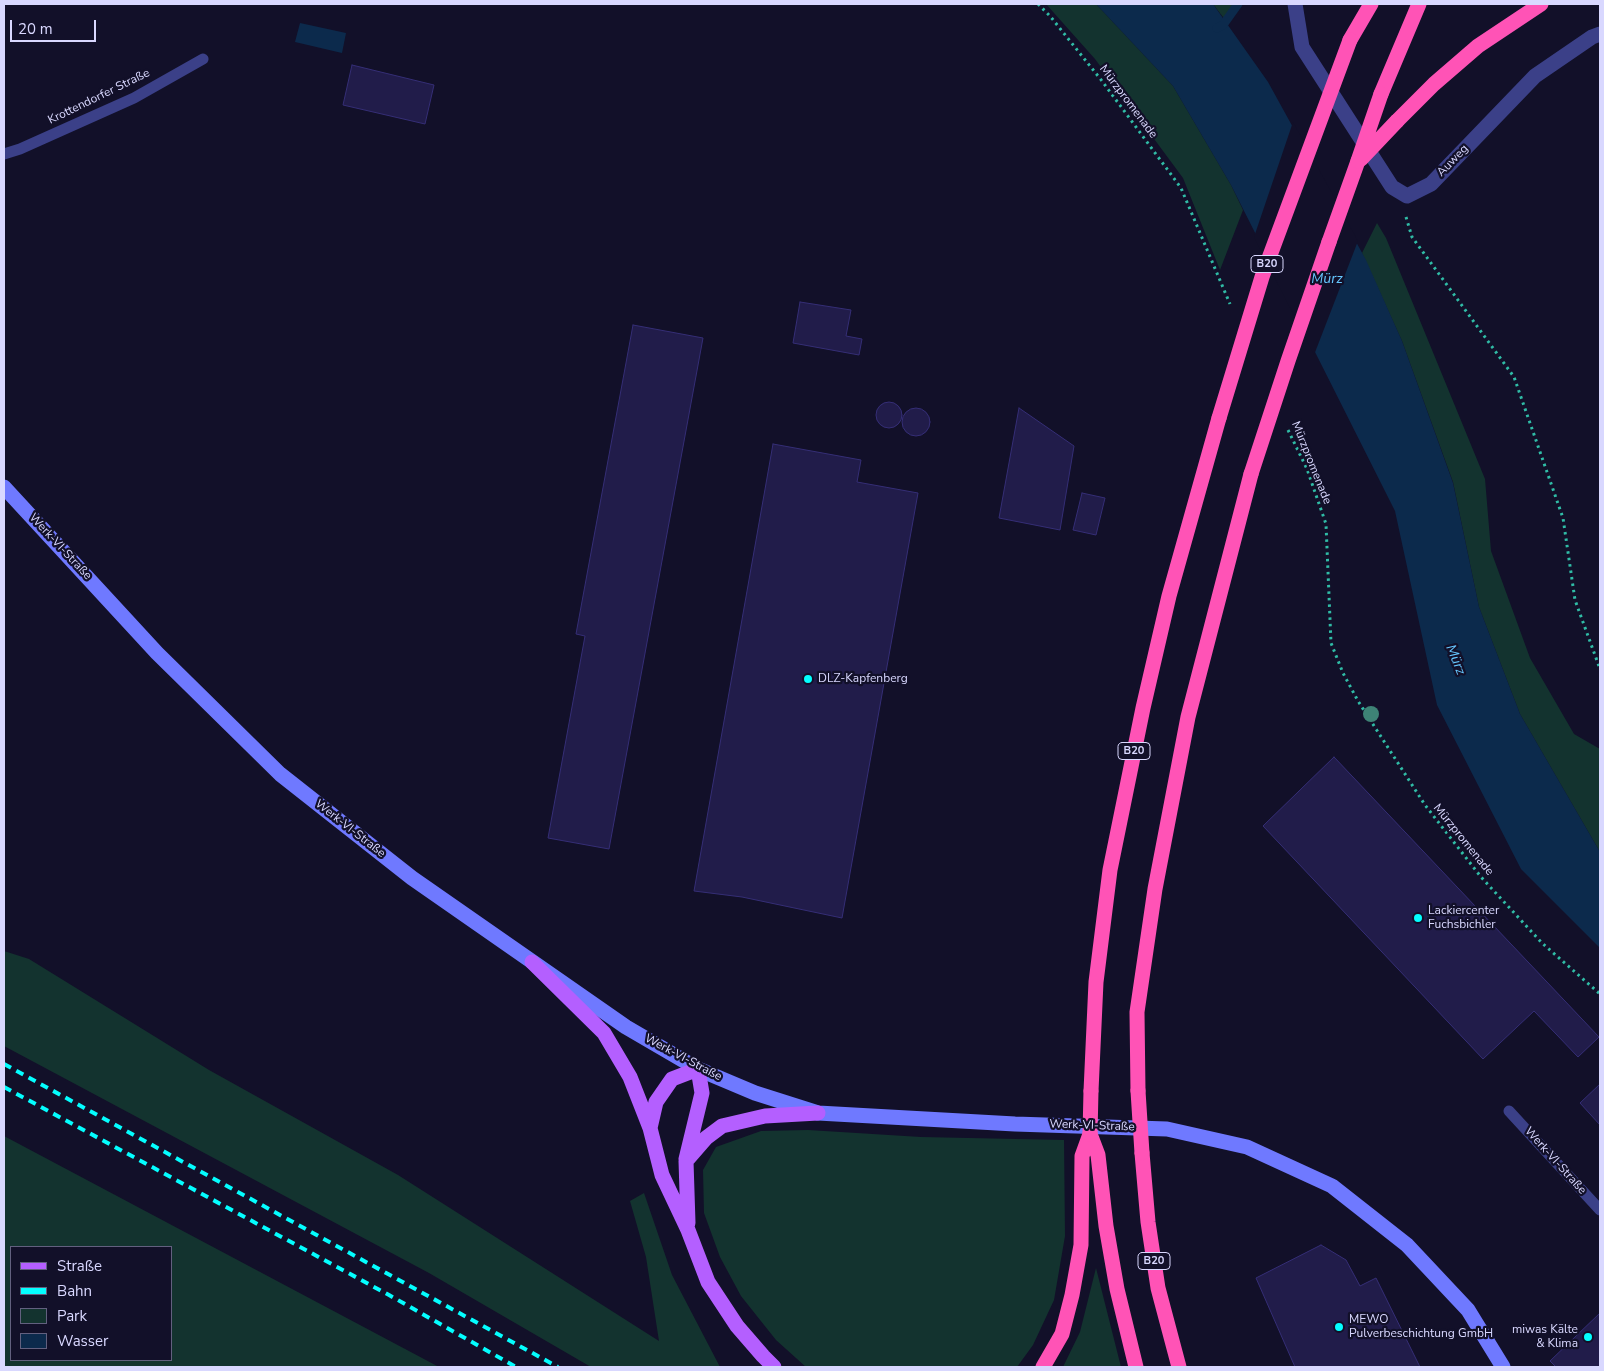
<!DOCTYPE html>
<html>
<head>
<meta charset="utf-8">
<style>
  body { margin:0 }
  #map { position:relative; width:1604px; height:1371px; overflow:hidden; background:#121029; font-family:"Nunito Sans",sans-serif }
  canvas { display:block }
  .frame { position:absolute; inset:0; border:5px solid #d9d8ff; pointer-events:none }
  .legend { position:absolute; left:10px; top:1246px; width:162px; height:115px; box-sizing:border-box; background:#121029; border:1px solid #62607f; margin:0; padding:6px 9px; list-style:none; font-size:15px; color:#d9d8ff }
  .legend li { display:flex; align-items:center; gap:10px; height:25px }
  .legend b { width:25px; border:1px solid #62607f }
  .scale { position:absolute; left:10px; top:20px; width:86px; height:22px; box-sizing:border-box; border:2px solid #d9d8ff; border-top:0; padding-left:6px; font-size:15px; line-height:18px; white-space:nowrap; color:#d9d8ff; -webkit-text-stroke:4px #121029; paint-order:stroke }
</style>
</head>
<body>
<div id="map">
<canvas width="1604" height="1371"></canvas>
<div class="frame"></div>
<ul class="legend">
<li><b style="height:6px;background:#b45fff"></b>Straße</li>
<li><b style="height:6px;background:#04feff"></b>Bahn</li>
<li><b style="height:14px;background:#13332f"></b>Park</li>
<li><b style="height:14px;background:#0c2a4c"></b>Wasser</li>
</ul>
<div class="scale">20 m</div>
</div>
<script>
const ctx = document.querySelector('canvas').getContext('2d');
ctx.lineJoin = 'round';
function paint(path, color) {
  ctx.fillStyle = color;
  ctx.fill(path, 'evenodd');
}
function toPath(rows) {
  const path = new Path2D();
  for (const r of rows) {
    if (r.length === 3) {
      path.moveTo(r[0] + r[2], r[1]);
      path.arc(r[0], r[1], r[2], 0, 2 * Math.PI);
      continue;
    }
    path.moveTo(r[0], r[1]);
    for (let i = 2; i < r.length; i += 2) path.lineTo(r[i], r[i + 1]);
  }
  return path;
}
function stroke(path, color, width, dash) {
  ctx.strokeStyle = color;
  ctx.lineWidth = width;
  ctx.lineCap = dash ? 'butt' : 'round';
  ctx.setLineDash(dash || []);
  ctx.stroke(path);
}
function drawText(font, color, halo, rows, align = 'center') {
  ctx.font = font + ' "Nunito Sans",sans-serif';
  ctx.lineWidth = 4.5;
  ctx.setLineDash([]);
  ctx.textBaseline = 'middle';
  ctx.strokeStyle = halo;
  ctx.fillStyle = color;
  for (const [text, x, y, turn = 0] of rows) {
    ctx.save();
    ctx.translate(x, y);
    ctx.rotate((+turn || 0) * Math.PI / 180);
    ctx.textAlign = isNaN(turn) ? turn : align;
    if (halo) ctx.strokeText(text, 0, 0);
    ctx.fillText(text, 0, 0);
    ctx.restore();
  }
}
const green = toPath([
  [1046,4,1096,4,1173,86,1231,185,1243,210,1220,270,1183,178,1095,59],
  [1213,4,1238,4,1226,21],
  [1377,223,1386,238,1485,479,1491,551,1530,658,1574,734,1600,749,1600,852,1520,714,1479,607,1453,482,1402,341,1362,253],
  [4,951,29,959,209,1070,398,1175,659,1341,646,1257,630,1201,644,1193,672,1275,720,1367,591,1367,429,1273,4,1046],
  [808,1130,921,1137,1064,1140,1065,1236,1054,1300,1033,1345,1017,1367,806,1367,776,1340,741,1296,720,1257,704,1213,703,1170,716,1147,761,1131],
  [4,1136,439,1367,4,1367],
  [171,1247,171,1360,11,1360,11,1247],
  [1096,1268,1121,1367,1063,1367,1080,1332]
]);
const water = toPath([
  [1096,4,1213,4,1268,82,1366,260,1402,341,1453,483,1479,607,1520,714,1600,852,1600,948,1521,869,1437,705,1395,511,1231,185,1173,86],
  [300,23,346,33,342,53,295,42]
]);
const pier = toPath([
  [1293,122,1358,241,1314,355,1254,237]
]);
const stream = toPath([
  [1217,28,1223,25,1238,4]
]);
const building = toPath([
  [352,65,434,85,425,124,343,105,352,65],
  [800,302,851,310,846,336,862,339,859,355,793,343,800,302],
  [633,325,703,338,609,849,548,838,585,636,576,634,633,325],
  [889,415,13],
  [1019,408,1074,446,1060,530,999,518,1019,408],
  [916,422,14],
  [773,444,861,460,857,482,918,493,842,918,742,897,694,891,773,444],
  [1082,493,1105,498,1096,535,1073,530,1082,493],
  [1334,757,1599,1037,1578,1057,1534,1011,1483,1059,1263,826,1334,757],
  [1600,1084,1600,1125,1580,1103,1600,1084],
  [1321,1245,1346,1260,1360,1286,1376,1278,1420,1367,1295,1367,1256,1278,1321,1245],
  [1600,1313,1600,1367,1556,1367,1550,1361,1600,1313]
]);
const path = toPath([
  [1038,4,1050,16,1102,81,1181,188,1230,304],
  [1406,217,1412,237,1514,377,1563,518,1575,600,1600,669],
  [1288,430,1307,469,1326,524,1331,643,1343,673,1358,701,1425,805,1481,877,1542,943,1600,994]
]);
const lane = toPath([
  [4,154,20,149,134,98,203,59],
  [1509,1111,1600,1210]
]);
const street = toPath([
  [1295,4,1302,47,1392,187,1407,196,1431,184,1535,76,1592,37,1600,34]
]);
const secondary = toPath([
  [4,487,157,653,280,774,412,878,626,1027,698,1069,755,1093,818,1113,1015,1124,1167,1129,1247,1147,1332,1186,1407,1245,1468,1310,1503,1367]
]);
const primary = toPath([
  [532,962,604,1033,630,1077,650,1128,662,1175,688,1230,708,1282,737,1326,763,1356,774,1367],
  [650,1128,656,1102,672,1079,698,1069,702,1093,686,1159],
  [688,1223,686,1161,706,1138,722,1126,765,1116,818,1113]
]);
const highway = toPath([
  [1350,40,1371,4],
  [1381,94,1419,4],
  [1397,121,1434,84,1478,46,1541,4],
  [1329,242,1358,161],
  [1091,1091,1096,982,1110,870,1143,708,1169,596,1219,418],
  [1138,1091,1137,1012,1155,889,1188,717,1251,474],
  [1090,1134,1098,1155,1106,1226,1117,1289,1136,1367],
  [1142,1153,1148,1222,1158,1288,1179,1367],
  [1043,1367,1062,1334,1072,1295,1081,1245,1082,1156,1090,1134]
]);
const rail = toPath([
  [4,1064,558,1367],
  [4,1087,389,1295,516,1367]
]);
const highwayBridge = toPath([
  [1361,159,1397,121],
  [1358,161,1381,94],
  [1219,418,1262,277,1350,40],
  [1251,474,1288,361,1329,242],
  [1138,1091,1142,1153],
  [1090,1134,1091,1091]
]);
const trees = [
  [1371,714]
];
const markers = [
  [808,679,5,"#04feff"],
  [1418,918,5,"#04feff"],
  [1339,1327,5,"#04feff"],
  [1588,1337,5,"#04feff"]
];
const shields = [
  [1267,264,32],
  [1134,751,32],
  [1154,1261,32]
];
const shieldNames = [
  ["B20",1267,264],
  ["B20",1134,751],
  ["B20",1154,1261]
];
const streetNames = [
  ["Krottendorfer Straße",99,97,-26],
  ["Mürzpromenade",1128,102,53],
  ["Auweg",1453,161,-46],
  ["Mürzpromenade",1311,463,68],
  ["Werk-VI-Straße",60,547,47],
  ["Werk-VI-Straße",350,829,38],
  ["Mürzpromenade",1463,840,51],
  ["Werk-VI-Straße",683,1058,28],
  ["Werk-VI-Straße",1092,1126,2],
  ["Werk-VI-Straße",1555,1161,48]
];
const poiNames = [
  ["DLZ-Kapfenberg",818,679],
  ["Lackiercenter",1428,911],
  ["Fuchsbichler",1428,925],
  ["MEWO",1349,1320],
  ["Pulverbeschichtung GmbH",1349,1334],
  ["miwas Kälte",1578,1330,"right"],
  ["& Klima",1578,1344,"right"]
];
const waterNames = [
  ["Mürz",1327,280],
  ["Mürz",1455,660,68]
];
paint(green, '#13332f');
paint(water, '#0c2a4c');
paint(pier, '#121029');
stroke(stream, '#0c2a4c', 9);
paint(building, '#211c4a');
stroke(building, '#352e76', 1);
stroke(path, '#30bca6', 3, [2.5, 4]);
stroke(lane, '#3b4088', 11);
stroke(street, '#3b4088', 15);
stroke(secondary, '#6f79ff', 15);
stroke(primary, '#b45fff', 15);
stroke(highway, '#ff53b6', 15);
stroke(rail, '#04feff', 4, [8, 6]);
stroke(highwayBridge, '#ff53b6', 15);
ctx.fillStyle = '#3e8376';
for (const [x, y] of trees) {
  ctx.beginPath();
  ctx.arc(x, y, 8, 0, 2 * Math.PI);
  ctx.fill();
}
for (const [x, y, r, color] of markers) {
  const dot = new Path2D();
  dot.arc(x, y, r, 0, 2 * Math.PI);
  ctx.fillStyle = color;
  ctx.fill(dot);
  stroke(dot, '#121029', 2);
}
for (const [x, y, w] of shields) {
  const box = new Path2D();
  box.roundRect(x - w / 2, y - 8.5, w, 17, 4);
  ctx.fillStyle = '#121029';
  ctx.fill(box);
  stroke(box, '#d9d8ff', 1);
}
drawText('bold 11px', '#d9d8ff', null, shieldNames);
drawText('12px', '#d9d8ff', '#121029', streetNames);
drawText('12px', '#d9d8ff', '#121029', poiNames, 'left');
drawText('italic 14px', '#66c7ff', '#121029', waterNames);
</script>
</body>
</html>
